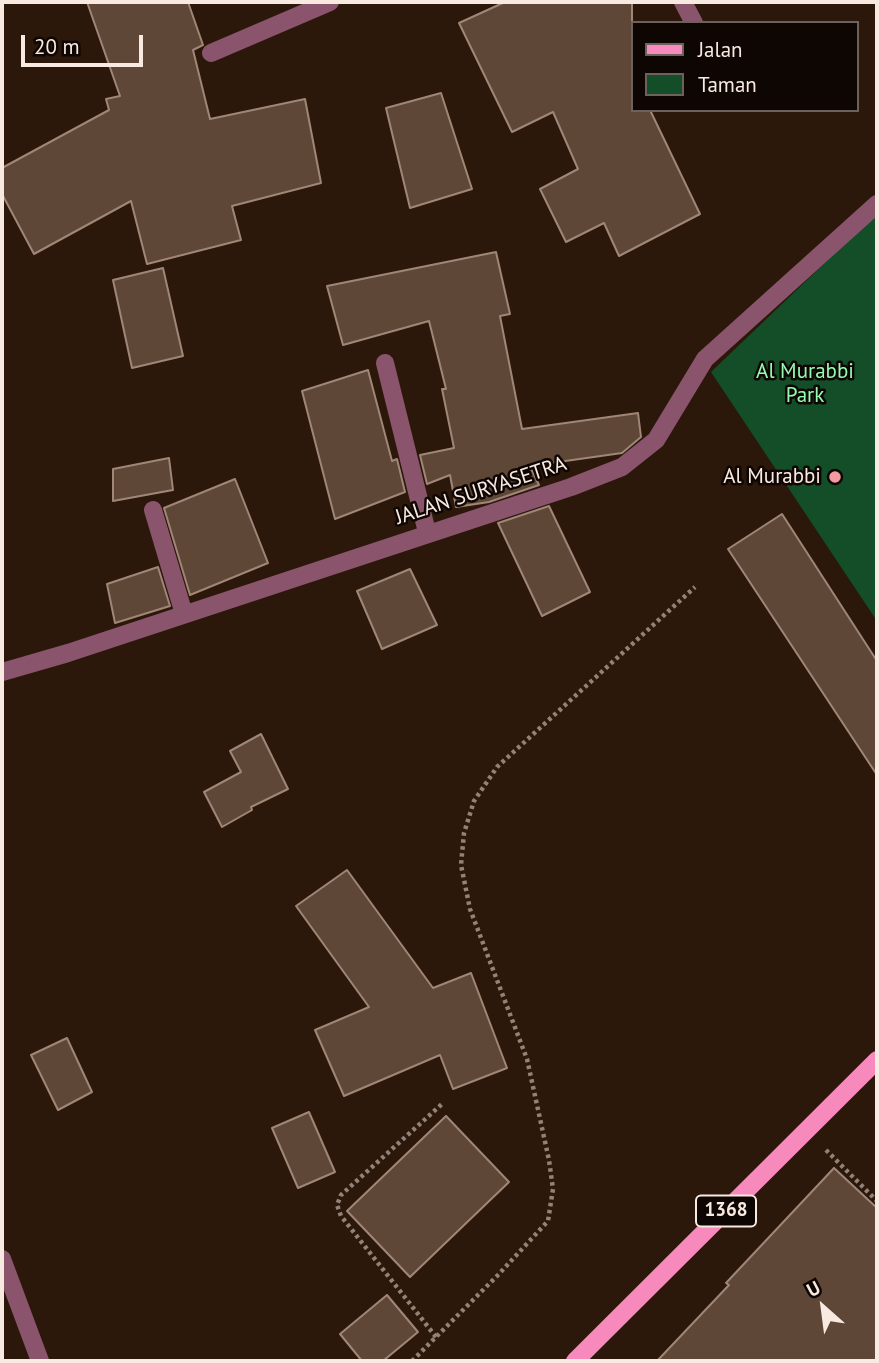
<!DOCTYPE html>
<html>
<head>
<meta charset="utf-8">
<style>
  body { margin:0 }
  #map { position:relative; width:879px; height:1363px; overflow:hidden; background:#2c180b; font-family:"PT Sans",sans-serif }
  canvas { display:block }
  .frame { position:absolute; inset:0; border:4px solid #f9eae1; pointer-events:none }
  .legend { position:absolute; left:631px; top:21px; width:228px; height:91px; box-sizing:border-box; background:#0e0603; border:2px solid #6c615c; margin:0; padding:9px 12px; list-style:none; font-size:21px; color:#f9eae1 }
  .legend li { display:flex; align-items:center; gap:14px; height:35px }
  .legend b { width:35px; border:2px solid #6c615c }
  .north { position:absolute; left:788px; top:1272px; width:70px; height:70px; -webkit-text-stroke:5px #0e0603; paint-order:stroke; rotate:332deg; font-size:19px; font-weight:700; line-height:28px; text-align:center; color:#f9eae1 }
  .north::after { content:''; display:block; margin:auto; width:24px; height:32px; background:#f9eae1; clip-path:polygon(50% 0,100% 100%,50% 72%,0 100%) }
  .scale { position:absolute; left:21px; top:35px; width:122px; height:32px; box-sizing:border-box; border:4px solid #f9eae1; border-top:0; padding-left:9px; font-size:21px; line-height:24px; white-space:nowrap; color:#f9eae1; -webkit-text-stroke:5px #0e0603; paint-order:stroke }
</style>
</head>
<body>
<div id="map">
<canvas width="879" height="1363"></canvas>
<div class="frame"></div>
<ul class="legend">
<li><b style="height:9px;background:#f789bc"></b>Jalan</li>
<li><b style="height:19px;background:#134e29"></b>Taman</li>
</ul>
<div class="north">U</div>
<div class="scale">20 m</div>
</div>
<script>
const ctx = document.querySelector('canvas').getContext('2d');
ctx.lineJoin = 'round';
function paint(path, color) {
  ctx.fillStyle = color;
  ctx.fill(path, 'evenodd');
}
function toPath(rows) {
  const path = new Path2D();
  for (const r of rows) {
    path.moveTo(r[0], r[1]);
    for (let i = 2; i < r.length; i += 2) path.lineTo(r[i], r[i + 1]);
  }
  return path;
}
function stroke(path, color, width, dash) {
  ctx.strokeStyle = color;
  ctx.lineWidth = width;
  ctx.lineCap = dash ? 'butt' : 'round';
  ctx.setLineDash(dash || []);
  ctx.stroke(path);
}
function drawText(font, color, halo, rows, align = 'center') {
  ctx.font = font + ' "PT Sans",sans-serif';
  ctx.lineWidth = 5;
  ctx.setLineDash([]);
  ctx.textBaseline = 'middle';
  ctx.strokeStyle = halo;
  ctx.fillStyle = color;
  for (const [text, x, y, turn = 0] of rows) {
    ctx.save();
    ctx.translate(x, y);
    ctx.rotate((+turn || 0) * Math.PI / 180);
    ctx.textAlign = isNaN(turn) ? turn : align;
    if (halo) ctx.strokeText(text, 0, 0);
    ctx.fillText(text, 0, 0);
    ctx.restore();
  }
}
const green = toPath([
  [877,213,877,621,711,372]
]);
const building = toPath([
  [87,2,188,2,203,45,193,50,210,119,305,99,321,183,232,206,241,240,147,264,131,201,34,254,2,194,2,168,109,110,106,99,120,96,87,2],
  [505,2,632,2,632,110,650,110,700,214,619,256,604,223,566,242,540,189,578,169,553,112,512,132,459,23,505,2],
  [441,93,472,189,410,208,386,108,441,93],
  [496,252,510,314,500,316,522,429,638,413,641,437,622,453,530,466,539,485,489,502,456,507,450,475,427,484,420,455,454,448,442,389,446,389,429,321,343,345,327,286,496,252],
  [163,268,183,356,132,368,113,280,163,268],
  [368,370,392,461,397,459,405,492,335,519,302,391,368,370],
  [169,458,173,490,113,501,113,469,169,458],
  [235,479,268,563,190,595,164,508,235,479],
  [549,506,590,592,542,616,498,523,549,506],
  [782,514,877,661,877,775,728,549,782,514],
  [158,567,170,606,115,623,107,584,158,567],
  [410,569,437,625,382,649,357,591,410,569],
  [261,734,288,789,251,807,252,810,222,827,204,792,241,772,230,751,261,734],
  [347,870,433,988,471,973,507,1068,453,1089,440,1055,344,1096,315,1030,369,1007,296,906,347,870],
  [67,1038,92,1092,58,1110,31,1055,67,1038],
  [309,1112,335,1172,298,1188,272,1128,309,1112],
  [446,1116,509,1182,410,1277,347,1211,446,1116],
  [834,1168,877,1208,877,1361,657,1361,729,1285,726,1283,834,1168],
  [387,1295,418,1332,383,1361,362,1361,340,1334,387,1295]
]);
const path = toPath([
  [826,1150,877,1201],
  [436,1337,341,1216,337,1205,341,1195,442,1104],
  [412,1361,498,1275,548,1221,553,1189,549,1160,527,1059,470,909,461,865,464,833,474,801,497,767,695,587]
]);
const minor = toPath([
  [683,2,694,23],
  [211,53,330,2],
  [385,363,427,532],
  [153,510,184,614],
  [2,672,68,653,571,487,622,467,656,440,705,359,877,204],
  [2,1259,40,1361]
]);
const primary = toPath([
  [575,1361,877,1060]
]);
const markers = [
  [835,477,7,"#f49aa0"]
];
const shields = [
  [726,1211,60]
];
const shieldNames = [
  ["1368",726,1211]
];
const parkNames = [
  ["Al Murabbi",805,372],
  ["Park",805,396]
];
const poiNames = [
  ["Al Murabbi",821,477]
];
const streetNames = [
  ["JALAN SURYASETRA",481,491,-18]
];
paint(green, '#134e29');
paint(building, '#5f4738');
stroke(building, '#a08676', 2);
stroke(path, '#938277', 4.5, [3.5, 3.5]);
stroke(minor, '#8a546c', 18);
stroke(primary, '#f789bc', 18);
for (const [x, y, r, color] of markers) {
  const dot = new Path2D();
  dot.arc(x, y, r, 0, 2 * Math.PI);
  ctx.fillStyle = color;
  ctx.fill(dot);
  stroke(dot, '#0e0603', 2.5);
}
for (const [x, y, w] of shields) {
  const box = new Path2D();
  box.roundRect(x - w / 2, y - 15.5, w, 31, 5);
  ctx.fillStyle = '#0e0603';
  ctx.fill(box);
  stroke(box, '#f9eae1', 2);
}
drawText('bold 19px', '#f9eae1', null, shieldNames);
drawText('21px', '#94fbb1', '#0e0603', parkNames);
drawText('21px', '#f9eae1', '#0e0603', poiNames, 'right');
drawText('21px', '#f9eae1', '#0e0603', streetNames);
</script>
</body>
</html>
